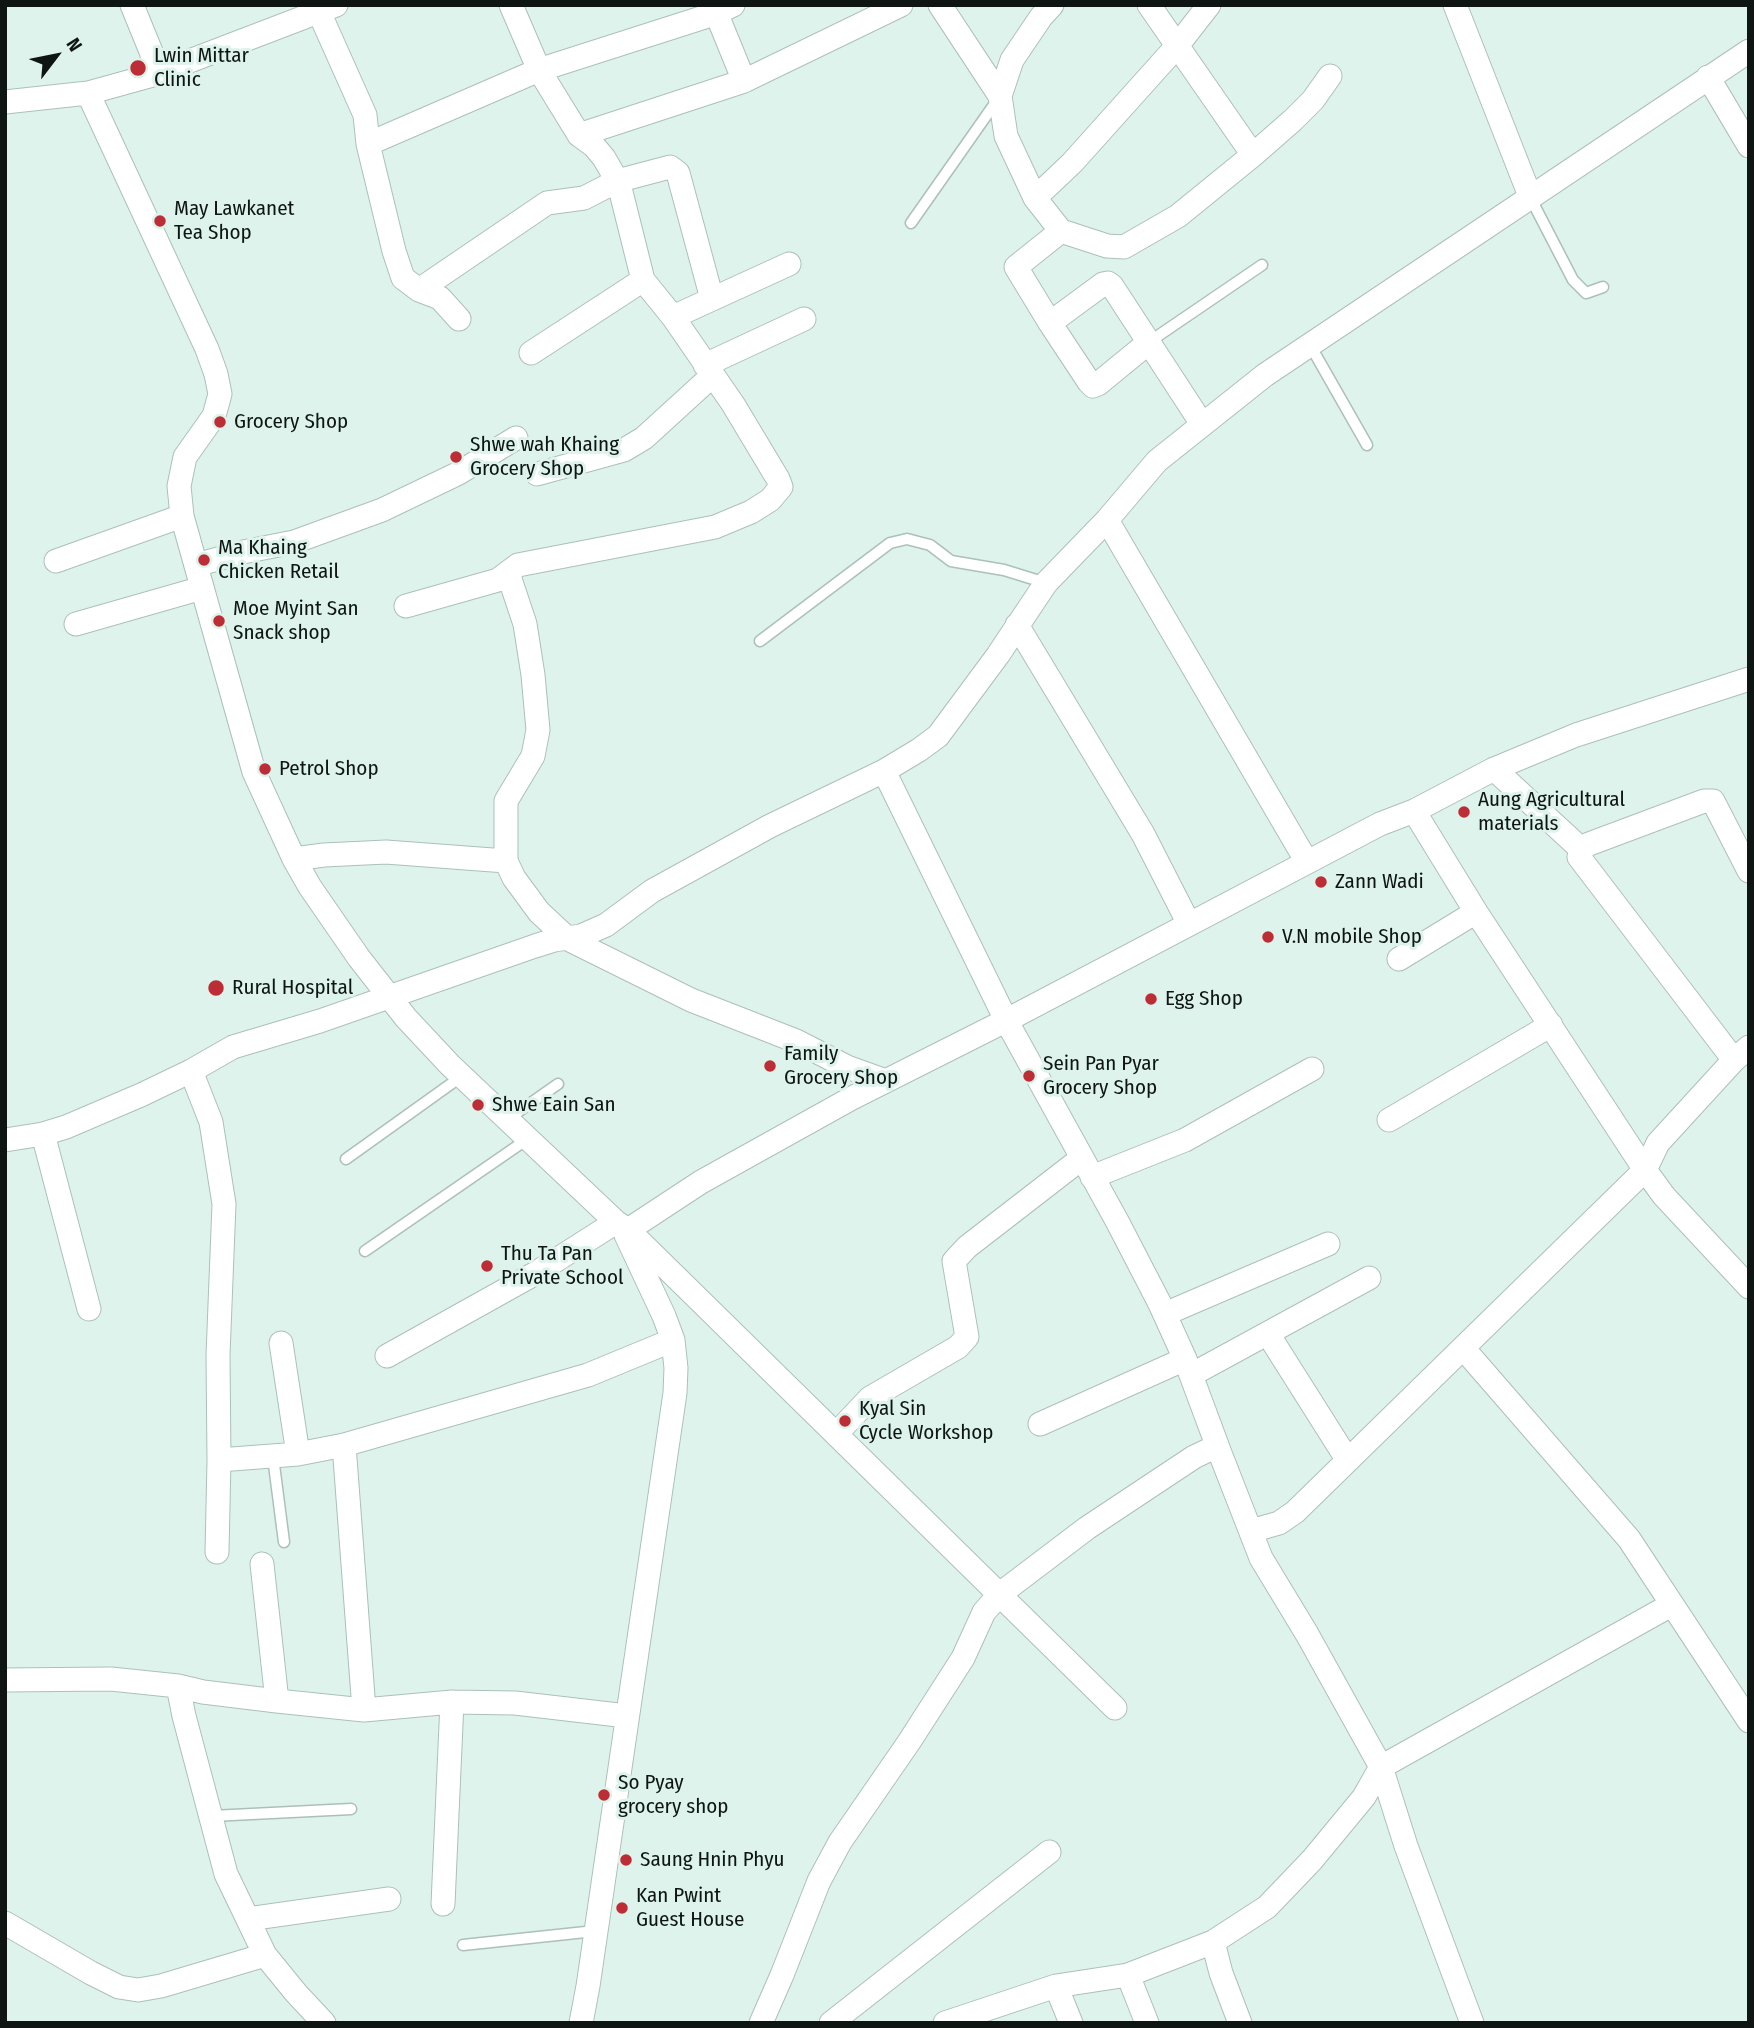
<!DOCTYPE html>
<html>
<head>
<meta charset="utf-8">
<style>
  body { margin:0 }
  #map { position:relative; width:1754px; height:2028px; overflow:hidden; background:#ddf3ec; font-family:"Fira Sans Condensed",sans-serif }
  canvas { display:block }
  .frame { position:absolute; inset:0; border:7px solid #0e1513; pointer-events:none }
  .north { position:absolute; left:21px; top:21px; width:70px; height:70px; -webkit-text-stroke:5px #ddf3ec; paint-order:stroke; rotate:58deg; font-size:19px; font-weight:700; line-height:28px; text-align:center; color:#0e1513 }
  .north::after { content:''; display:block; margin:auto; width:24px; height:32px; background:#0e1513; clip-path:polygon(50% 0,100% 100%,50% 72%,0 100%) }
</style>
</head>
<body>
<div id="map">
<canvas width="1754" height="2028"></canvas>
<div class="frame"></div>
<div class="north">N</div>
</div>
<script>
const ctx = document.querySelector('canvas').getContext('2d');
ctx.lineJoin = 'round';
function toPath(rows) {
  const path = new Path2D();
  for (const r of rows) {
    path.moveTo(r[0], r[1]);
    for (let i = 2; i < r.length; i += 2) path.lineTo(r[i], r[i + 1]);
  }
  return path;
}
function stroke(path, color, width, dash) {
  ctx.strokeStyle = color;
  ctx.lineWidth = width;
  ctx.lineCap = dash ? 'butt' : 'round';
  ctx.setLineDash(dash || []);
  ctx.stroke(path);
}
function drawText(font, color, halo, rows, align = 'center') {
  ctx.font = font + ' "Fira Sans Condensed",sans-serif';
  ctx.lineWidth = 6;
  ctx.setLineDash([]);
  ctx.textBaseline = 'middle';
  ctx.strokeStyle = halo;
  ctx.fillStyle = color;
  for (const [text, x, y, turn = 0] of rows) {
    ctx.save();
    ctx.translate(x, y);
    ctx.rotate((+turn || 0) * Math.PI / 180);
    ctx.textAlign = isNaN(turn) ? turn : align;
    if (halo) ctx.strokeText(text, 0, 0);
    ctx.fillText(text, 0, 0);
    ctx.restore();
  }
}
const service = toPath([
  [1530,197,1573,280,1586,293,1603,287],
  [911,223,998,99],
  [1149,342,1262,265],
  [1310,345,1367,445],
  [760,641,890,543,907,539,930,545,951,561,1004,570,1046,583],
  [508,1119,558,1084],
  [346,1159,462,1076],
  [365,1251,529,1138],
  [273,1457,284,1542],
  [212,1816,351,1809],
  [463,1945,595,1931]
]);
const minor = toPath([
  [132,5,152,54,153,75],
  [511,5,539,70,717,13,733,5],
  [713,5,744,81],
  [940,5,1000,96],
  [1052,5,1041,17,1012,60,1000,96,1006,136,1035,198,1061,231,1107,246,1124,247,1178,216,1253,155,1293,120,1313,100,1330,76],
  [1149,5,1253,155],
  [1455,5,1530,196],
  [319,12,365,115,368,144,394,251,403,278,419,290,440,298,459,319],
  [1708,77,1749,146],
  [88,93,207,349,216,374,220,394,214,416,185,457,179,486,182,516,254,772,294,859,310,887,359,958,406,1018,450,1065,616,1222,628,1230,1115,1708],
  [5,102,88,93,153,75,336,5],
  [579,135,744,81,901,5],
  [368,144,539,70,579,135,594,146,604,158,619,184,643,280,673,317,733,404,778,479,781,487,770,500,751,512,715,527,518,565,498,580,406,606],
  [1035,198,1072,163,1177,46,1209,5],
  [1061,231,1016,267,1050,323,1089,382,1093,386,1098,384,1148,343],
  [419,290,547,203,584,198,617,181,670,167,678,173,712,299],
  [673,317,789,264],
  [1050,323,1103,284,1108,283,1112,286,1202,424],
  [531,353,643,280],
  [705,365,804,319],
  [537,474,624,450,644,438,713,375],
  [1107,520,1307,862],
  [56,561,182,516],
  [196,565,243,552,294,542,382,510,457,474,516,438],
  [508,573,525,624,533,675,538,730,533,756,506,801,506,861,514,878,539,912,568,939,691,1000,796,1041,847,1067,886,1081],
  [76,624,202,588],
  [1017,625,1143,834,1189,924],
  [1494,769,1581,849],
  [884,771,1006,1020,1117,1221,1160,1304,1185,1359,1220,1453,1261,1558,1307,1634,1381,1767,1406,1846,1472,2023],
  [1414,811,1476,912,1645,1170,1664,1196,1749,1287],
  [294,859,324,855,386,852,506,861],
  [1399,959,1476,912],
  [1734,1060,1579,857,1581,849,1589,844,1704,801,1713,801,1749,871],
  [191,1071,211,1122,224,1204,218,1355,219,1460,217,1552],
  [1389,1120,1551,1025],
  [43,1134,89,1309],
  [5,1140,43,1134,66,1127,141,1095,191,1071,233,1047,320,1021,535,946,554,940,581,936,606,925,652,891,770,826,884,771,919,750,938,736,998,655,1046,583,1107,520,1157,461,1265,375,1749,51],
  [1092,1177,1185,1140,1312,1069],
  [628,1230,701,1182,852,1098,1009,1019,1380,824,1414,811,1494,769,1576,735,1749,679],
  [1165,1314,1328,1244],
  [1268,1334,1347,1459],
  [281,1343,298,1454],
  [1463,1348,1629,1539,1749,1721],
  [387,1356,536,1273,616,1222],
  [1191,1375,1369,1278],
  [1040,1424,1185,1359],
  [836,1434,870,1398,958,1347,967,1337,954,1261,967,1247,1082,1158],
  [344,1445,364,1710],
  [219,1460,298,1454,344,1445,588,1375,673,1340],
  [1251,1531,1279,1523,1295,1512,1645,1170,1658,1143,1734,1060,1749,1047],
  [262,1564,277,1701],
  [5,1680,111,1679,178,1686,203,1692,277,1701,364,1710,452,1702,515,1703,627,1716],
  [178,1686,184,1716,226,1874,265,1955,296,1993,324,2023],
  [443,1904,452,1702],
  [248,1919,389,1899],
  [5,1923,91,1973,119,1987,138,1990,161,1986,265,1955],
  [1213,1942,1221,1973,1240,2023],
  [1128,1975,1147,2023],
  [1056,1986,1071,2023],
  [581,2023,588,1986,675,1393,676,1368,673,1340,664,1316,626,1235],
  [761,2023,782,1975,819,1881,840,1842,909,1742,963,1658,984,1612,1000,1594,1087,1528,1194,1457,1217,1446],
  [831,2023,1049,1852],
  [945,2023,1056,1986,1128,1975,1213,1942,1267,1907,1312,1860,1364,1797,1381,1767,1671,1605]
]);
const markers = [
  [138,68,9,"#bd2d35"],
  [160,221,7,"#bd2d35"],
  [220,422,7,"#bd2d35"],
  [456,457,7,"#bd2d35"],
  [204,560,7,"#bd2d35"],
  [219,621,7,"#bd2d35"],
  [265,769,7,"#bd2d35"],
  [1464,812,7,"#bd2d35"],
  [1321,882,7,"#bd2d35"],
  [1268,937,7,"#bd2d35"],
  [216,988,9,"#bd2d35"],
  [1151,999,7,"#bd2d35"],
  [770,1066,7,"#bd2d35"],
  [1029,1076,7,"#bd2d35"],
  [478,1105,7,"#bd2d35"],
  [487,1266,7,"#bd2d35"],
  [845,1421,7,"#bd2d35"],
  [604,1795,7,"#bd2d35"],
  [626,1860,7,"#bd2d35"],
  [622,1908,7,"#bd2d35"]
];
const poiNames = [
  ["Lwin Mittar",154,56],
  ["Clinic",154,80],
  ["May Lawkanet",174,209],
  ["Tea Shop",174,233],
  ["Grocery Shop",234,422],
  ["Shwe wah Khaing",470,445],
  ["Grocery Shop",470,469],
  ["Ma Khaing",218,548],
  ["Chicken Retail",218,572],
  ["Moe Myint San",233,609],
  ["Snack shop",233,633],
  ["Petrol Shop",279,769],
  ["Aung Agricultural",1478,800],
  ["materials",1478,824],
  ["Zann Wadi",1335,882],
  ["V.N mobile Shop",1282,937],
  ["Rural Hospital",232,988],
  ["Egg Shop",1165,999],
  ["Family",784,1054],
  ["Grocery Shop",784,1078],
  ["Sein Pan Pyar",1043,1064],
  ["Grocery Shop",1043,1088],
  ["Shwe Eain San",492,1105],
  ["Thu Ta Pan",501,1254],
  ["Private School",501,1278],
  ["Kyal Sin",859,1409],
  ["Cycle Workshop",859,1433],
  ["So Pyay",618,1783],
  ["grocery shop",618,1807],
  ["Saung Hnin Phyu",640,1860],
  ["Kan Pwint",636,1896],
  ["Guest House",636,1920]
];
stroke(service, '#acc0b9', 13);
stroke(minor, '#acc0b9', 25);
stroke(service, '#fff', 10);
stroke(minor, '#fff', 23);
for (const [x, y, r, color] of markers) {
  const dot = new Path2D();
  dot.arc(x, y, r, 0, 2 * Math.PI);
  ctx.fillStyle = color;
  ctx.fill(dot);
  stroke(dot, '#ddf3ec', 2.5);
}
drawText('21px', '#0e1513', '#ddf3ec', poiNames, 'left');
</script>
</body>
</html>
